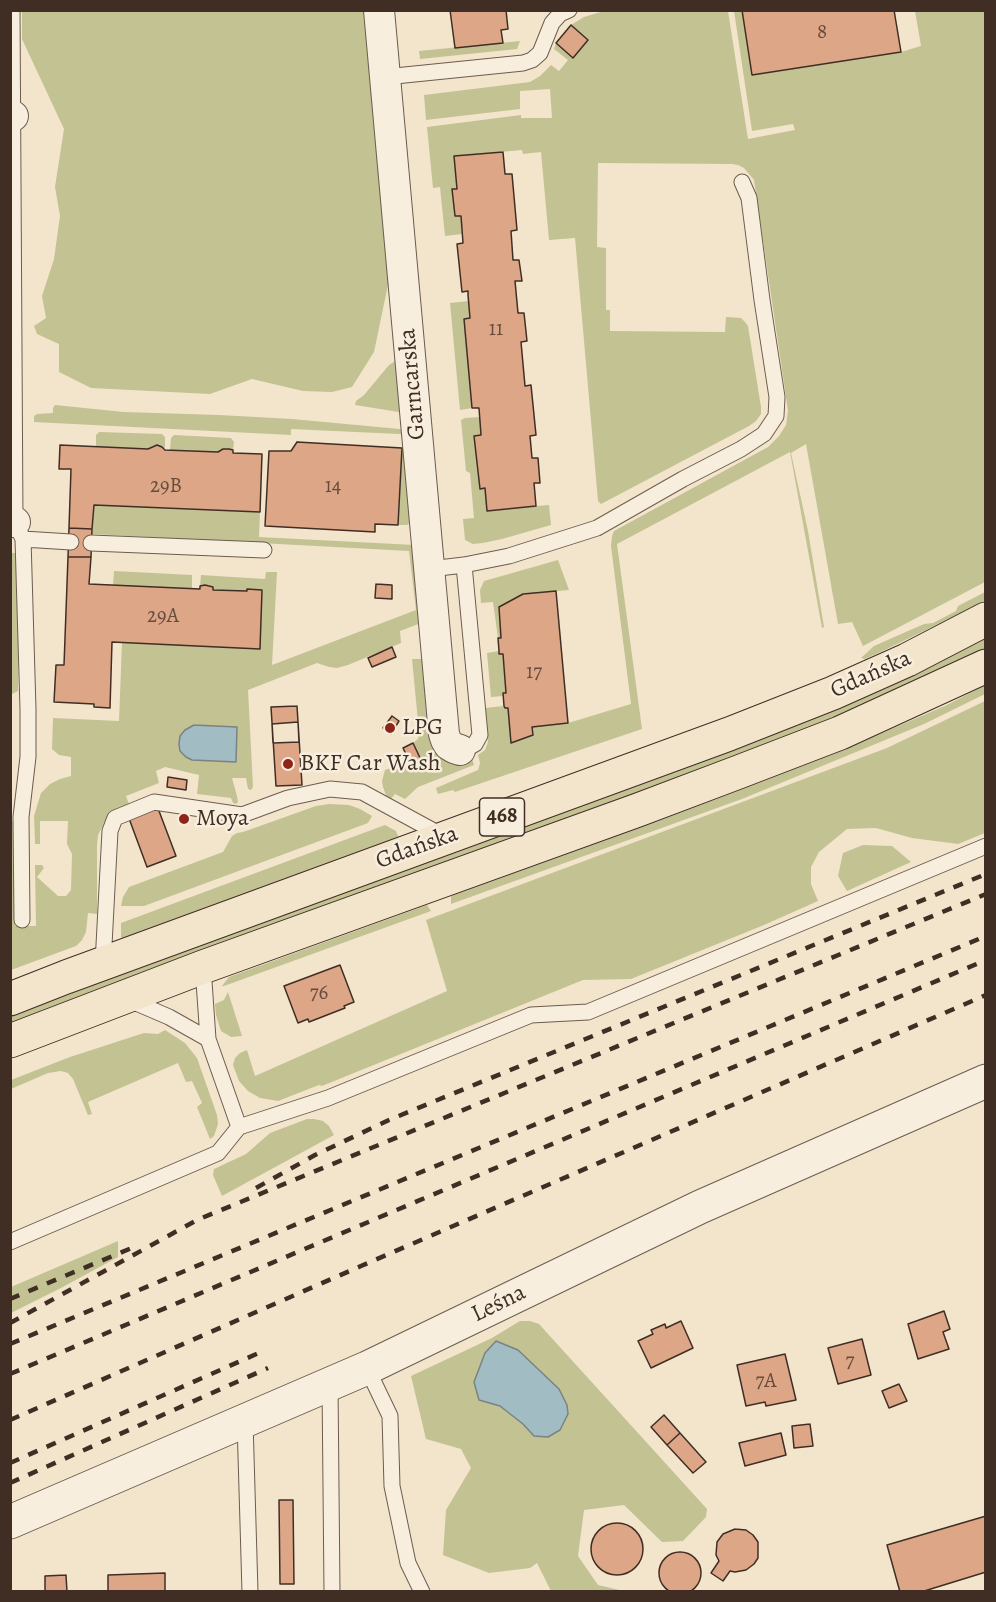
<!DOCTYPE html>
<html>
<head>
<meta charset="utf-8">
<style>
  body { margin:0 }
  #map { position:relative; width:996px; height:1602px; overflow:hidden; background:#f3e5cc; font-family:Alegreya,serif }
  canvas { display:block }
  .frame { position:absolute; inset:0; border:12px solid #402e25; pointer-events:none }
</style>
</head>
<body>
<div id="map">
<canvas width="996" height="1602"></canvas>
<div class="frame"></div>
</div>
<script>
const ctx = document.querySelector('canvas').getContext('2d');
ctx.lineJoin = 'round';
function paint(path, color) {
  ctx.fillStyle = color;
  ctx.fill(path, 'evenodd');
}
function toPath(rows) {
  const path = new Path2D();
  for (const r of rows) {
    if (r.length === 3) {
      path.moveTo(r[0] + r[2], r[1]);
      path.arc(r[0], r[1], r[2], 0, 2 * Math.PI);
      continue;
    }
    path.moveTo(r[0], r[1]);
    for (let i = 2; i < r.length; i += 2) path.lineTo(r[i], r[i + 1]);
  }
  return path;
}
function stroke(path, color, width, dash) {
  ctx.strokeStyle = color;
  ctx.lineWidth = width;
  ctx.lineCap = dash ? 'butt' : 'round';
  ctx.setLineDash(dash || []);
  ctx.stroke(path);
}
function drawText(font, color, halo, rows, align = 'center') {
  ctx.font = font + ' Alegreya,serif';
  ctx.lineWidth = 5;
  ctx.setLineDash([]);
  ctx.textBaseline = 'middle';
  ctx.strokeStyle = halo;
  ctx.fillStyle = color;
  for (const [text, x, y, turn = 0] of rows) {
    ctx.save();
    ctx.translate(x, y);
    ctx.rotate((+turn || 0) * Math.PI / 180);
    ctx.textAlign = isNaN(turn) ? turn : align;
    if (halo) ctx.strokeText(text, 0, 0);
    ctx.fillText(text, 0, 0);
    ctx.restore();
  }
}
const green = toPath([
  [22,11,368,11,389,280,374,352,352,387,332,392,303,391,252,379,210,394,150,391,91,388,59,372,59,344,37,334,34,326,46,318,42,296,54,259,60,216,55,187,64,129,22,39],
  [604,11,728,11,748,139,795,130,793,124,752,131,734,11,742,11,753,75,901,52,921,46,915,11,985,11,985,582,863,646,852,622,838,624,806,444,791,453,808,531,824,627,822,628,790,452,617,544,642,729,455,792,453,790,438,794,436,788,478,770,480,763,478,755,485,750,488,742,485,708,504,706,505,708,508,708,511,743,533,735,532,727,568,723,631,704,611,546,612,536,614,531,768,447,779,436,786,425,788,411,784,383,754,180,744,168,738,165,732,164,598,163,597,247,606,248,606,310,610,310,610,331,725,332,726,317,741,318,745,322,748,326,761,407,761,414,756,421,749,426,601,504,598,501,575,238,549,240,541,152,523,154,522,150,454,156,457,189,452,190,455,216,461,216,462,234,445,236,440,187,433,188,427,127,521,115,521,118,552,118,550,89,520,91,520,109,426,120,424,95,530,82,540,76,551,65,559,71,568,60,554,49,556,43,573,58,571,25,584,17],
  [520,41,517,49,420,59,419,51],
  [469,301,470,318,464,319,472,408,460,410,450,303],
  [400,358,405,413,355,405,356,401,364,395,389,365],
  [55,405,124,412,219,415,292,419,400,429,404,432,403,434,399,434,291,429,291,435,34,422,34,416,37,414,53,413,53,408],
  [480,417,481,435,475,436,480,488,485,488,487,510,549,505,551,525,502,539,483,543,473,544,465,540,463,519,474,518,470,473,466,471,461,420,465,418],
  [99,432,162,434,165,437,165,448,157,445,148,449,96,447,96,435],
  [174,435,231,438,234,442,233,450,223,449,218,452,170,450,171,438],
  [402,448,405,448,415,519,407,525,398,525],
  [94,505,260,512,259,537,415,545,421,623,400,631,401,643,348,665,337,668,329,667,317,663,248,690,253,787,251,790,248,789,246,778,232,778,237,796,238,802,236,804,233,803,231,798,197,794,199,775,165,767,156,771,159,783,126,796,129,804,117,808,106,819,98,835,97,845,97,914,88,913,86,932,82,940,76,946,11,970,11,821,13,821,15,926,36,926,35,865,42,865,44,868,37,877,58,896,66,896,71,890,72,854,67,844,68,821,40,821,40,844,35,844,35,841,34,816,41,793,50,784,60,779,71,776,71,757,59,755,52,749,53,718,119,721,122,642,259,648,262,590,247,589,247,591,213,590,213,587,209,586,200,586,201,575,265,579,266,572,277,572,272,665,416,610,409,551,92,534],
  [10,553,16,553,18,559,18,691,12,694,11,694],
  [558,560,569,590,523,594,499,607,501,638,498,638,493,602,481,603,480,590,484,581],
  [114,571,192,575,192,589,113,585],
  [985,592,985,600,975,606,889,648,865,659,861,658,874,646,924,624,933,623,956,611,958,606],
  [985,637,985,650,820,726,11,1028,11,1014,449,852,454,852,662,775],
  [499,651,499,654,503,654,506,693,503,693,503,696,491,697,487,653],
  [412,659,425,659,433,740,472,758,474,765,418,787,405,799,395,794,390,800,387,798,383,787,382,781,385,770,409,761,411,765,421,760,413,743,418,739,419,732],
  [985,685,985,694,924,724,742,799,451,904,451,896,656,822,845,749,947,705],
  [985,701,985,833,958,844,912,838,876,828,847,829,819,852,811,867,811,884,818,901,764,925,631,979,583,980,322,1086,319,1085,278,1101,260,1098,248,1091,239,1081,233,1065,235,1058,240,1053,247,1050,255,1076,447,991,426,920,887,748],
  [329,804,349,805,360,809,372,816,368,823,144,906,121,906,123,897,129,887,223,852,232,836,237,833,243,832,316,806],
  [385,825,396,831,398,836,398,838,123,939,121,937,121,923],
  [863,845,892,846,911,862,847,891,838,876,843,853],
  [427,905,431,911,224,986,222,986,229,977],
  [228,992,242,1036,231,1037,221,1031,220,1028,216,1015,215,1004,224,1000],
  [165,1030,185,1043,197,1058,217,1115,218,1124,214,1136,210,1139,197,1107,202,1103,192,1081,186,1082,178,1063,88,1102,92,1114,88,1115,73,1079,68,1073,61,1071,48,1073,11,1089,11,1080,70,1057,144,1033,158,1034],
  [307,1119,314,1119,323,1121,329,1126,334,1135,222,1196,213,1175,214,1169,246,1154,270,1133],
  [118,1241,118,1257,61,1288,11,1313,11,1287],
  [520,1321,530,1321,539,1324,707,1509,706,1517,683,1541,662,1542,624,1505,584,1510,578,1556,598,1585,624,1591,551,1591,537,1563,530,1568,489,1573,443,1555,446,1510,471,1468,461,1449,426,1439,411,1376,492,1338]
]);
const water = toPath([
  [194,725,237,727,236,762,192,760,186,757,180,751,179,744,180,736,185,730,194,725],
  [496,1341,518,1350,559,1389,567,1405,568,1414,560,1430,548,1437,534,1436,523,1424,500,1406,479,1400,474,1382,485,1353,496,1341]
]);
const building = toPath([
  [450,10,506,10,508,29,501,30,503,43,455,48,450,10],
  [742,10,894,10,901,52,752,75,742,10],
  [571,25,588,40,573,58,556,43,571,25],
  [503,152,505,174,512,174,517,230,511,231,513,260,519,260,522,281,515,281,518,313,524,313,527,341,521,342,525,386,531,385,536,435,530,436,532,458,538,458,540,483,534,483,536,506,487,511,485,488,480,489,474,436,481,435,479,408,472,408,464,319,470,318,468,295,468,291,462,292,457,244,463,243,461,216,455,216,452,189,457,189,454,156,503,152],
  [297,442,402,448,398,525,375,524,375,532,265,526,269,451,291,451,297,442],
  [60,445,148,449,157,445,162,447,165,450,218,452,223,449,229,449,233,450,233,453,262,454,260,512,94,505,92,529,69,528,71,469,59,469,60,445],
  [69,528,92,529,91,557,68,557,69,528],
  [68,557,91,557,89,584,200,589,200,586,205,585,213,587,213,590,247,591,247,589,262,590,260,649,112,642,110,708,94,707,94,704,54,702,56,665,64,665,68,557],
  [376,584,392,585,392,599,375,598,376,584],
  [556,591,568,723,532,727,533,735,511,743,508,708,505,708,504,706,503,693,506,693,503,654,499,654,499,651,498,638,501,638,499,607,523,594,556,591],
  [392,647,396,657,372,667,368,658,392,647],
  [297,706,302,785,276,786,271,707,297,706],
  [392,716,399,721,391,734,383,728,392,716],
  [298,722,299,742,273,743,272,724,298,722],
  [413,743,421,760,411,765,403,748,413,743],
  [168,777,187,780,186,790,167,787,168,777],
  [156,803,176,856,147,867,127,813,156,803],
  [340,965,354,1002,344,1006,345,1008,309,1022,308,1019,298,1023,284,986,340,965],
  [944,1311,950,1329,943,1332,949,1349,918,1359,908,1324,944,1311],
  [681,1321,693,1348,651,1368,638,1341,653,1334,651,1330,665,1324,666,1328,681,1321],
  [862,1339,871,1375,838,1384,828,1348,862,1339],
  [785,1354,796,1400,766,1406,765,1402,746,1406,737,1365,785,1354],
  [899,1384,907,1401,889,1408,882,1391,899,1384],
  [664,1415,680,1433,667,1445,651,1427,664,1415],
  [810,1424,813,1446,794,1448,792,1426,810,1424],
  [680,1433,706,1462,693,1473,667,1445,680,1433],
  [781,1433,786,1455,745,1466,739,1443,781,1433],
  [279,1500,293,1500,294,1584,280,1584,279,1500],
  [986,1516,986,1572,921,1592,900,1592,887,1545,986,1516],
  [617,1549,26],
  [735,1529,746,1530,753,1535,758,1542,758,1558,754,1564,746,1570,735,1572,730,1571,723,1581,711,1573,719,1561,716,1555,717,1542,723,1534,735,1529],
  [680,1573,21],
  [165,1573,165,1592,108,1592,108,1575,165,1573],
  [66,1575,67,1592,45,1592,45,1576,66,1575]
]);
const service = toPath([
  [12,10,15,522,23,539,28,709,28,757,21,817,22,920],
  [385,77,523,63,532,60,540,53,552,23,560,14,569,10],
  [23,539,71,542],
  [91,543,264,550],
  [430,569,464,565,509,556,597,528,683,479,741,449,764,434,776,416,777,397,762,300,749,198,742,182],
  [460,750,466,749,475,744,480,735,464,565],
  [103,964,110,831,115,818,154,802,242,815,288,798,330,789,362,792,443,836],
  [203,967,208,1039,239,1127],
  [127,999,169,1017,208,1039],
  [10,1242,218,1153,239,1127,328,1098,531,1015,588,1012,986,846],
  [367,1368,390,1416,392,1486,408,1563,422,1592],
  [330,1384,332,1592],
  [245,1421,250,1592]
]);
const minor = toPath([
  [379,10,444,734,446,740,449,745,454,748,460,750],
  [10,116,13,116],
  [10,522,15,522]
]);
const tertiary = toPath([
  [10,1522,367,1368,700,1207,986,1081]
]);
const primary = toPath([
  [10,999,66,977,729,734,833,693,907,660,986,619],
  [10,1041,203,967,638,810,736,773,840,733,986,666]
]);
const rail = toPath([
  [256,1188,315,1155,389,1120,986,874],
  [10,1299,134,1247],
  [10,1323,197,1220,986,894],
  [10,1344,986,936],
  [10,1374,986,960],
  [10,1420,361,1266,986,995],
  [10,1463,261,1352],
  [10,1483,268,1368]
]);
const markers = [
  [390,728,6,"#8f2418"],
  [288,764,6,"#8f2418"],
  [184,819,6,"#8f2418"]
];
const numberNames = [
  ["8",822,33],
  ["11",496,330],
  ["29B",166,487],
  ["14",333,487],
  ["29A",163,617],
  ["17",534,673],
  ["76",319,994],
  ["7",850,1362],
  ["7A",766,1382]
];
const shields = [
  [502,817,45]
];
const shieldNames = [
  ["468",502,817]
];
const streetNames = [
  ["Garncarska",413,384,-95],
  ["Gdańska",871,675,-24],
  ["Gdańska",417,848,-20],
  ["Leśna",499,1304,-26]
];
const poiNames = [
  ["LPG",402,728],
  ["BKF Car Wash",300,764],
  ["Moya",196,819]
];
paint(green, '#c3c293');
paint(water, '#a1bcc2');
stroke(water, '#7a8383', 1.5);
paint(building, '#dca687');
stroke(building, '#402e25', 1.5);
stroke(service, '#6d5c4f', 17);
stroke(minor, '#6d5c4f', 32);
stroke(tertiary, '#6d5c4f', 35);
stroke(primary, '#402e25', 35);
stroke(service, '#f7eede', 15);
stroke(minor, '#f7eede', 30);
stroke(tertiary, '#f7eede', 33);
stroke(primary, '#f3e5cc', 33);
stroke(rail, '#402e25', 4.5, [10, 10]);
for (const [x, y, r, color] of markers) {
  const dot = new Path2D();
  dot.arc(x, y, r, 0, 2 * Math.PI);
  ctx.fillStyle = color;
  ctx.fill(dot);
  stroke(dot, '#f7eede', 2);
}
drawText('21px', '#674c3e', null, numberNames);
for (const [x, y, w] of shields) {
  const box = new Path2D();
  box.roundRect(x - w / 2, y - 19, w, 38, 4.5);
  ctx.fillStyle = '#f7eede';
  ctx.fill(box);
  stroke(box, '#402e25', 1.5);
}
drawText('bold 22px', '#402e25', null, shieldNames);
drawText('24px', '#402e25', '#f7eede', streetNames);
drawText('24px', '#402e25', '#f7eede', poiNames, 'left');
</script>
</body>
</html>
